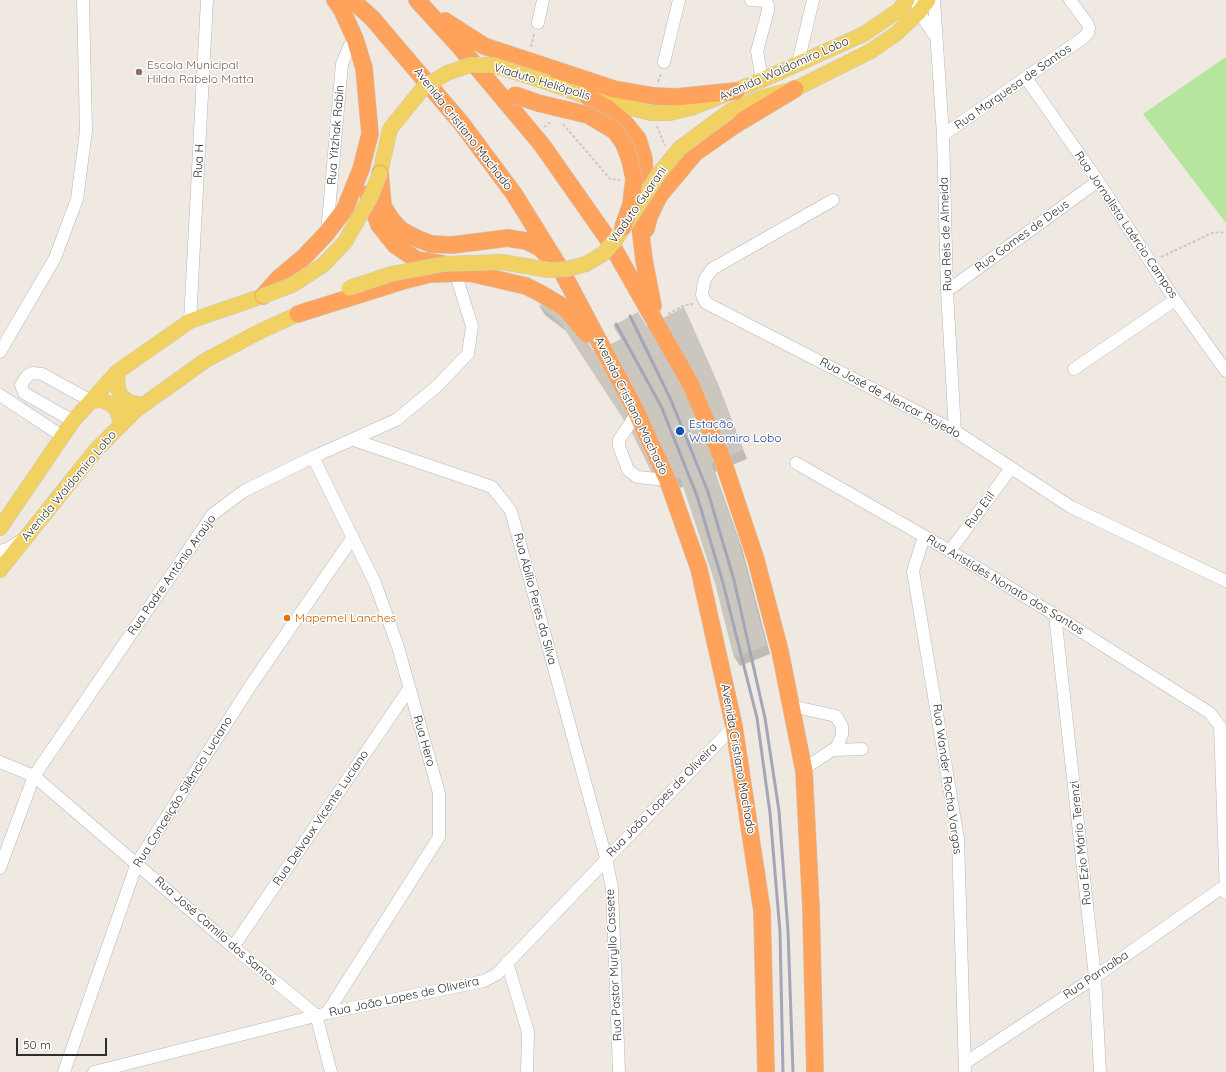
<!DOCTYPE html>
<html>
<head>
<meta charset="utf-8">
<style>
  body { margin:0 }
  #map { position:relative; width:1226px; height:1072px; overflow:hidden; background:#efe9e1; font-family:Quicksand,sans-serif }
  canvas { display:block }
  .scale { position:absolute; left:16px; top:1038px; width:91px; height:18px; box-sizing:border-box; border:2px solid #2e2e2e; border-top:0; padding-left:5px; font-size:12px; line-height:14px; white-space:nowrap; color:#2e2e2e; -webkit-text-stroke:3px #fff; paint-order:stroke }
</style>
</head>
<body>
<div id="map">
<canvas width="1226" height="1072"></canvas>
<div class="scale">50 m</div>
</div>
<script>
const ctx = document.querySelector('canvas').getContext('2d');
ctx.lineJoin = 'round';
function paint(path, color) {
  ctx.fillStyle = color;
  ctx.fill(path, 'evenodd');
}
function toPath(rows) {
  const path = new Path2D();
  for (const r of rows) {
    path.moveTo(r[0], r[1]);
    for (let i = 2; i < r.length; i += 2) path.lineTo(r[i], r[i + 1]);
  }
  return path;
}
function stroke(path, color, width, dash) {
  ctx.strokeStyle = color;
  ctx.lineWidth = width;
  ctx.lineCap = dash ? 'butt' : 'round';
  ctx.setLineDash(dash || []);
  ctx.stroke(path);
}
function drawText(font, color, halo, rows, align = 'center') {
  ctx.font = font + ' Quicksand,sans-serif';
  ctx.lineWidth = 3;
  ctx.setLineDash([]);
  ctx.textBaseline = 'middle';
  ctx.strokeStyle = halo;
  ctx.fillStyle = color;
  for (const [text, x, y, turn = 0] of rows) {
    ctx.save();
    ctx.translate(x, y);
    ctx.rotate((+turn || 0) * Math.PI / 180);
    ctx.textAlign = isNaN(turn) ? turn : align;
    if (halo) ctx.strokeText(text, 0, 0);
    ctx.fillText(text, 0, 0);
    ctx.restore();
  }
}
const green = toPath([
  [1226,57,1226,223,1143,114]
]);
const shadow = toPath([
  [545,301,594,354,647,329,684,308,718,384,747,459,715,472,742,548,770,654,740,666,735,658,716,583,684,486,665,495,634,435,566,331,545,315,540,307]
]);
const building = toPath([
  [545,300,579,328,594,352,621,339,613,326,638,312,647,327,684,307,714,375,743,450,711,463,738,539,766,645,734,658,715,583,680,477,659,487,631,431,582,355,560,322,539,306]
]);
const path = toPath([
  [531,47,534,34],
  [658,82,661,73],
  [563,124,610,179,620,180],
  [657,126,665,146],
  [544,127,552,121],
  [1161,257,1212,233,1226,232],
  [668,314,685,305,693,304]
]);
const minor = toPath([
  [751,0,764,1,768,5,768,11,757,51,762,80],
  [917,0,919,12,935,36],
  [934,0,943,135,947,291,955,431],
  [538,23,543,0],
  [664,62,679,0],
  [798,63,813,0],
  [1026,78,1098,181,1175,300,1226,371],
  [943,135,1083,38,1088,33,1089,28,1087,23,1070,0],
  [833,200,712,269,705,279,703,288,702,295,706,303,955,431,1071,507,1226,581],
  [327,233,342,64,349,47,355,39],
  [947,291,1098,181],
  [190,321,207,0],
  [0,352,55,258,77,199,86,131,83,0],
  [1074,369,1175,300],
  [0,395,62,436],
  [637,413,619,440,619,446,628,470,637,477,667,480],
  [73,421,24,393,21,385,27,376,32,373,42,374,91,401],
  [354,440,492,487,511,511,606,858,612,888,619,1072],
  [313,457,375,583,398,647,439,793,439,837,327,1013],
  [796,463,950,551,1055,615,1210,713,1220,726,1226,893],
  [924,537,913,571,958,839,965,1072],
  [0,551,7,549,20,541],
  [950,551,1011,468],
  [1055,615,1095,977,1100,1072],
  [791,706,836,716,842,726,842,735,837,747,811,764,804,771],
  [834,750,862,749],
  [0,762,34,776,233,947,316,1015,331,1072],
  [0,868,34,776,213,514,244,491,313,457,396,420,435,388,468,354,472,326,455,272],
  [233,947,409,689],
  [507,962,528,1032,527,1072],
  [965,1063,1095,977,1226,885],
  [64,1072,137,863,251,685,353,537],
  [94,1072,327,1013,484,981,497,974,734,726]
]);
const major = toPath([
  [546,82,588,97,651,113,670,113,691,108,762,80,864,34,899,10,907,0],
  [730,111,764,97,795,89,871,51,897,33,919,12,928,0],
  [380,173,390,129],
  [117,372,118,388,121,396,129,402,142,405],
  [91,401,102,400,112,405,117,410,121,424],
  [0,528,73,421,117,372,190,321,263,296],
  [0,570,95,451,136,410,206,360,261,331,309,309]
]);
const highway = toPath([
  [352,0,372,18,462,124,514,194,560,268,635,409,668,481,699,569,734,726,762,911,766,1072],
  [417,0,460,47,542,145,610,242,690,383,722,458,756,560,780,651,804,771,811,908,815,1072],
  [445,21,484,46,614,89,654,96,676,97,736,91],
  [588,97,607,108,624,122,638,139,644,159,645,180,640,226,644,260,653,306],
  [380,173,383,206,391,219,401,230,416,238,431,244,452,245,508,238,526,241,540,248,549,257],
  [368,194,379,225,395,245,417,260,443,264],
  [646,229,649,217,659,196,695,153,735,125,795,89],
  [263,296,279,278,304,257,326,234,345,209,361,169,370,134,364,68,355,39,342,10,335,0],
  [298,314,406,280,430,274,470,273,526,286,540,293,565,308,587,334]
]);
const rail = toPath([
  [630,316,671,400,708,492,734,580,765,718,779,811,788,931,793,1072],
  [616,324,661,406,697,496,723,583,757,718,770,813,780,932,783,1072]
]);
const majorBridge = toPath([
  [390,129,424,87,447,73,470,65,493,65,546,82],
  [349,288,391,274,444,264,502,262,549,270,567,269,586,264,603,254,616,239,660,172,680,148,730,111],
  [263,296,292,285,323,265,345,242,371,196,380,173]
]);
const highwayBridge = toPath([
  [515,95,538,103,588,115,615,131,624,144,630,160,634,179,631,204,623,227]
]);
const markers = [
  [139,72,4,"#8d6e63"],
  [680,431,5,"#1a4fb4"],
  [287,618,4,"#e8710a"]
];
const educationNames = [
  ["Escola Municipal",147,65],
  ["Hilda Rabelo Matta",147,79]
];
const streetNames = [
  ["Avenida Waldomiro Lobo",784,69,-24],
  ["Viaduto Heliópolis",542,82,17],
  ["Rua Marquesa de Santos",1013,87,-35],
  ["Avenida Cristiano Machado",463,129,52],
  ["Rua Yitzhak Rabin",336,135,-85],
  ["Rua H",199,161,-87],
  ["Viaduto Guarani",638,205,-55],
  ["Rua Jornalista Laércio Campos",1126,225,56],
  ["Rua Reis de Almeida",946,234,-92],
  ["Rua Gomes de Deus",1022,236,-36],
  ["Rua José de Alencar Rojedo",890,398,28],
  ["Avenida Cristiano Machado",631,406,64],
  ["Avenida Waldomiro Lobo",69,486,-50],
  ["Rua Etil",980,510,-54],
  ["Rua Padre Antônio Araújo",172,575,-55],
  ["Rua Aristídes Nonato dos Santos",1005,585,31],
  ["Rua Abílio Peres da Silva",535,599,75],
  ["Rua Hero",424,741,74],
  ["Avenida Cristiano Machado",738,759,80],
  ["Rua Wander Rocha Vargas",947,779,82],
  ["Rua Conceição Silêncio Luciano",183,792,-58],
  ["Rua João Lopes de Oliveira",662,800,-46],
  ["Rua Delvaux Vicente Luciano",321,818,-56],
  ["Rua Ezio Mário Terenzi",1081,843,-96],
  ["Rua José Camilo dos Santos",216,931,41],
  ["Rua Pastor Muryllo Cassete",614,965,-93],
  ["Rua Parnaíba",1096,975,-34],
  ["Rua João Lopes de Oliveira",404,997,-12]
];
const transitNames = [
  ["Estação",689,424],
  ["Waldomiro Lobo",689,438]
];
const foodNames = [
  ["Mapemel Lanches",295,618]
];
paint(green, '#b6e59e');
paint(shadow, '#0003');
paint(building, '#cbc7bf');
stroke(minor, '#b4b7c1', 13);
stroke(major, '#c9c9c9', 16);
stroke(highway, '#c9c9c9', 18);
stroke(path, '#c9c9c9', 2, [3, 2]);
stroke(minor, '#fff', 12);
stroke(major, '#f2d163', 15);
stroke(highway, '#ffa35c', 17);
stroke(rail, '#a3a6b8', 3);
stroke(majorBridge, '#c9c9c9', 16, []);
stroke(highwayBridge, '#c9c9c9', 18, []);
stroke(majorBridge, '#f2d163', 15);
stroke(highwayBridge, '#ffa35c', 17);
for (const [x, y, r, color] of markers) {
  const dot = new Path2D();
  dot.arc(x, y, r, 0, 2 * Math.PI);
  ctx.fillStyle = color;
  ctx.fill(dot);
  stroke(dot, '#fff', 1.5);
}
drawText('12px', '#785e54', '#fff', educationNames, 'left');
drawText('12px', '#2e2e2e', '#fff', streetNames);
drawText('12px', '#164399', '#fff', transitNames, 'left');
drawText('12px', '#c56008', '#fff', foodNames, 'left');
</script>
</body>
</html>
